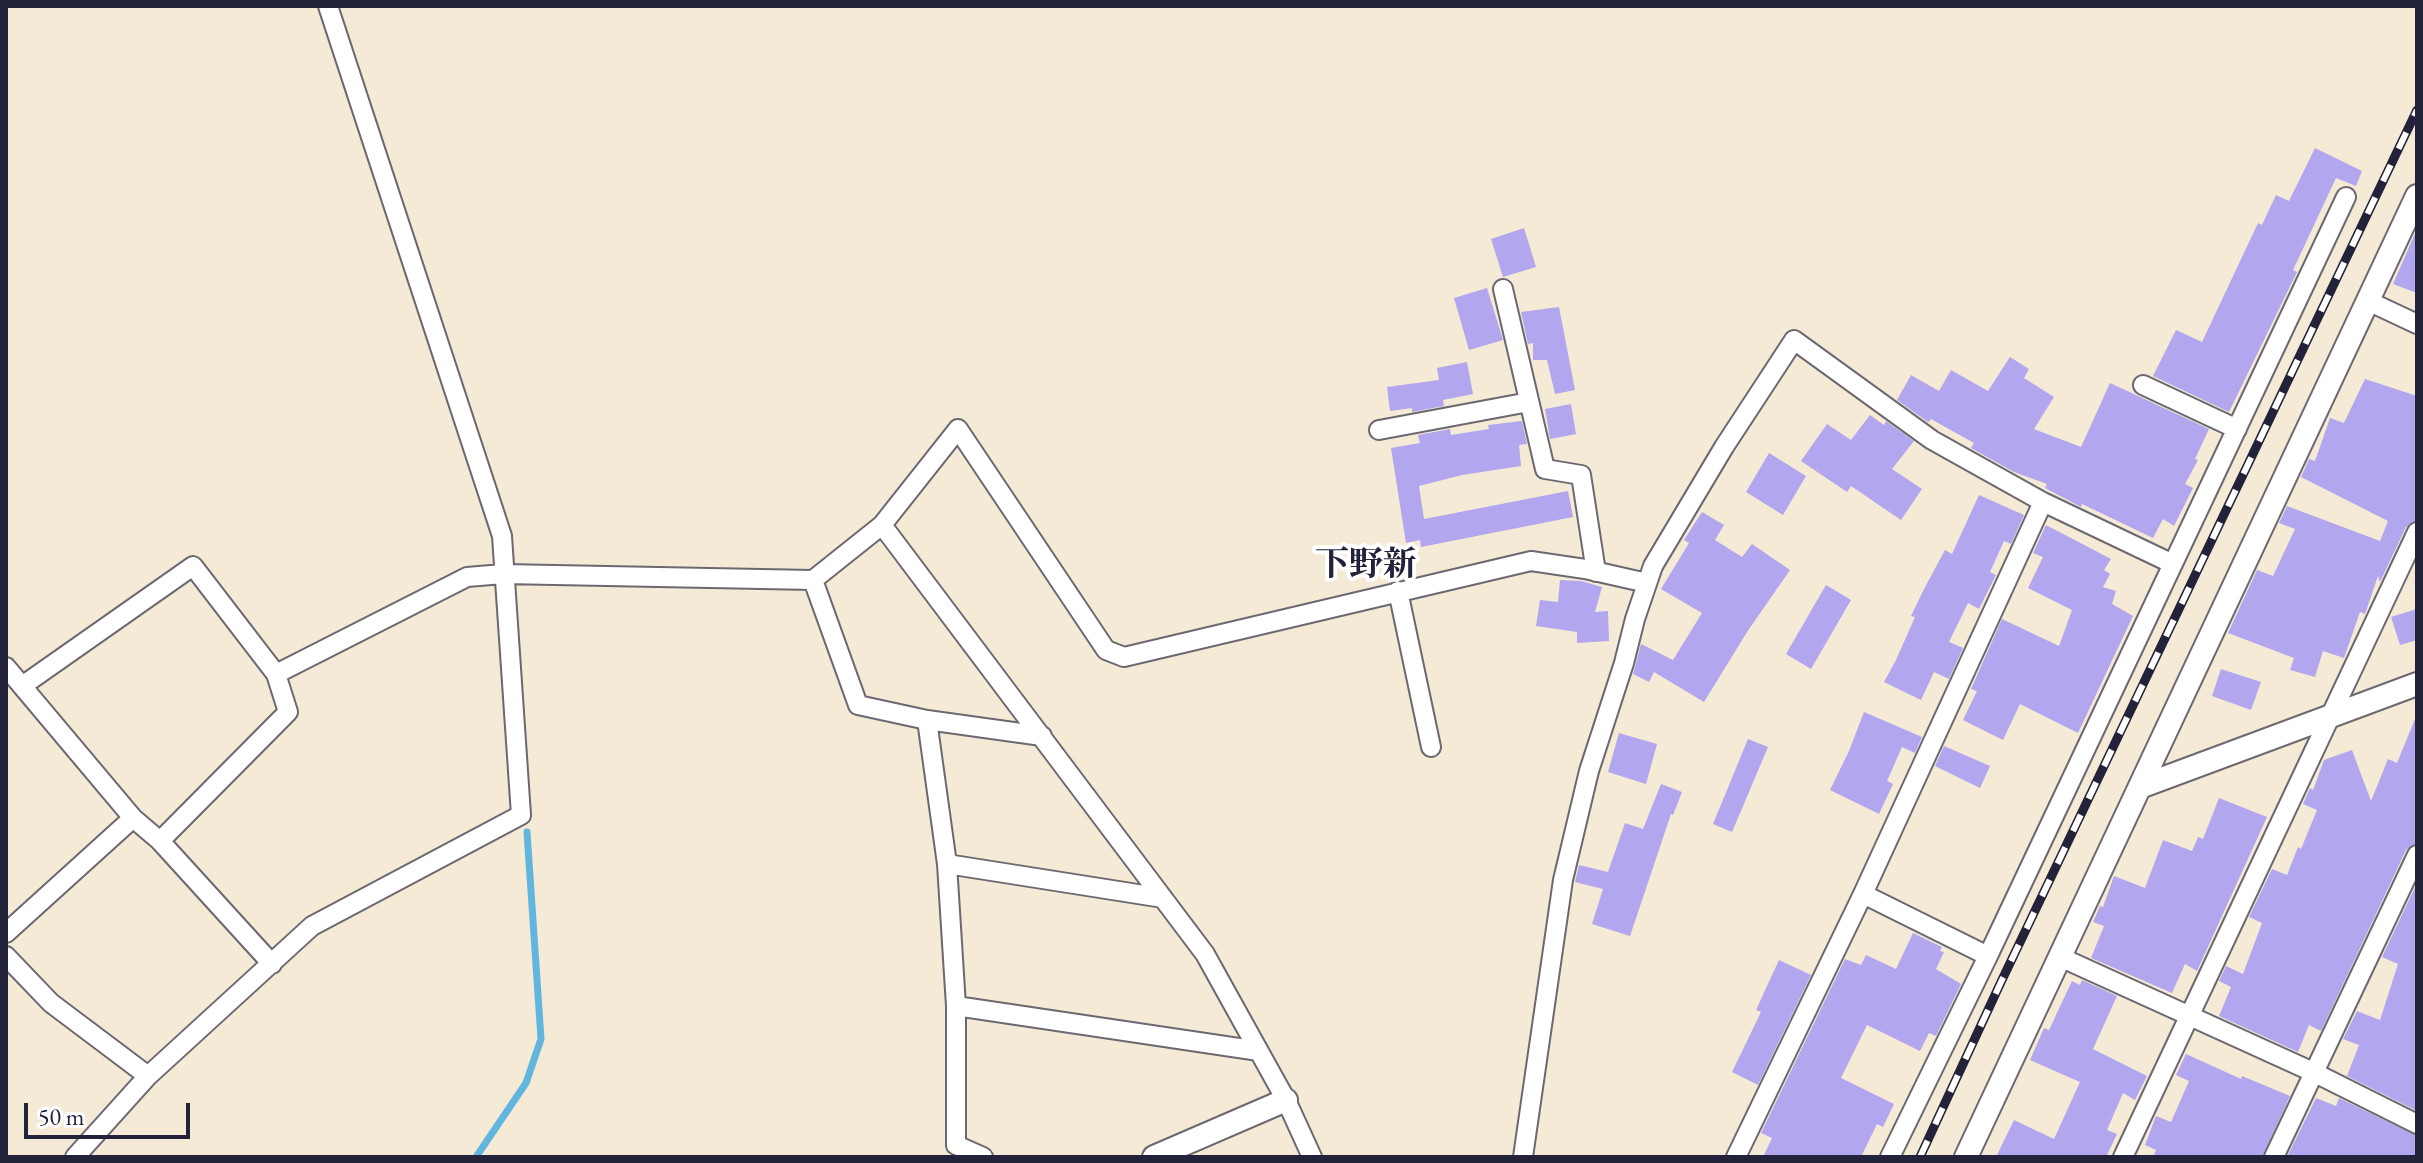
<!DOCTYPE html>
<html>
<head>
<meta charset="utf-8">
<style>
  body { margin:0 }
  #map { position:relative; width:2423px; height:1163px; overflow:hidden; background:#f4ead5; font-family:"EB Garamond",serif }
  canvas { display:block }
  .frame { position:absolute; inset:0; border:8px solid #22223b; pointer-events:none }
  .scale { position:absolute; left:24px; top:1103px; width:166px; height:36px; box-sizing:border-box; border:4px solid #22223b; border-top:0; padding-left:10px; font-size:24px; line-height:28px; white-space:nowrap; color:#22223b; -webkit-text-stroke:6px #fff; paint-order:stroke }
</style>
</head>
<body>
<div id="map">
<canvas width="2423" height="1163"></canvas>
<div class="frame"></div>
<div class="scale">50 m</div>
</div>
<script>
const ctx = document.querySelector('canvas').getContext('2d');
ctx.lineJoin = 'round';
function toPath(rows) {
  const path = new Path2D();
  for (const r of rows) {
    path.moveTo(r[0], r[1]);
    for (let i = 2; i < r.length; i += 2) path.lineTo(r[i], r[i + 1]);
  }
  return path;
}
function stroke(path, color, width, dash) {
  ctx.strokeStyle = color;
  ctx.lineWidth = width;
  ctx.lineCap = dash ? 'butt' : 'round';
  ctx.setLineDash(dash || []);
  ctx.stroke(path);
}
function paint(path, color) {
  ctx.fillStyle = color;
  ctx.fill(path, 'evenodd');
}
function drawText(font, color, halo, rows, align = 'center') {
  ctx.font = font + ' "EB Garamond","Noto Serif JP",serif';
  ctx.lineWidth = 8;
  ctx.setLineDash([]);
  ctx.textBaseline = 'middle';
  ctx.strokeStyle = halo;
  ctx.fillStyle = color;
  for (const [text, x, y, turn = 0] of rows) {
    ctx.save();
    ctx.translate(x, y);
    ctx.rotate((+turn || 0) * Math.PI / 180);
    ctx.textAlign = isNaN(turn) ? turn : align;
    if (halo) ctx.strokeText(text, 0, 0);
    ctx.fillText(text, 0, 0);
    ctx.restore();
  }
}
const stream = toPath([
  [476,1157,526,1083,541,1039,527,832]
]);
const building = toPath([
  [2315,148,2362,171,2356,186,2336,178,2293,270,2297,272,2229,412,2153,376,2176,330,2202,342,2258,223,2262,225,2276,195,2289,201],
  [1524,228,1536,267,1503,277,1491,239],
  [2417,229,2417,293,2393,284],
  [1487,288,1503,340,1469,350,1454,298],
  [1559,307,1575,390,1555,394,1547,360,1533,360,1533,343,1528,344,1521,312],
  [2010,357,2029,369,2024,378,2054,397,2034,429,2081,447,2110,383,2209,429,2195,459,2198,460,2185,484,2193,488,2174,526,2163,519,2153,538,2082,504,2081,507,2045,488,2047,484,2014,472,1971,448,1974,443,1931,419,1928,422,1897,400,1911,375,1939,391,1951,370,1988,391],
  [1467,362,1473,394,1443,400,1444,406,1412,412,1412,408,1390,411,1387,387,1439,380,1437,368],
  [2365,379,2417,396,2417,520,2406,527,2380,582,2378,576,2365,614,2360,612,2344,658,2323,651,2315,677,2290,670,2294,658,2228,633,2257,570,2273,576,2295,529,2279,523,2287,506,2380,541,2388,521,2301,477,2309,459,2315,461,2330,418,2344,423],
  [1571,404,1576,434,1550,439,1545,409],
  [1870,415,1884,425,1886,421,1914,441,1892,469,1922,489,1901,520,1851,486,1847,492,1801,461,1827,424,1851,440],
  [1522,421,1527,444,1519,445,1521,466,1462,475,1419,486,1424,519,1568,491,1573,517,1421,547,1420,540,1406,543,1391,448,1420,443,1418,435,1450,429,1451,435,1489,429,1488,425],
  [1769,453,1806,476,1783,515,1746,492],
  [1979,495,2024,515,2011,544,2004,541,1990,572,1996,575,1979,609,1968,603,1949,642,1963,648,1949,679,1934,672,1921,700,1884,682,1896,660,1915,617,1911,616,1924,589,1945,550,1952,554],
  [1702,512,1724,525,1715,540,1742,557,1752,544,1790,570,1747,632,1704,702,1654,672,1649,682,1633,674,1641,644,1673,660,1702,613,1661,589,1689,543,1684,540],
  [2046,525,2111,559,2104,570,2110,574,2103,587,2116,591,2112,604,2133,616,2078,733,2020,704,2003,740,1963,720,1977,691,1971,689,2002,619,2059,646,2072,610,2028,588,2043,557,2033,553],
  [1560,580,1581,581,1602,587,1595,612,1608,611,1609,641,1577,643,1577,632,1536,626,1540,600,1558,602],
  [1826,585,1851,600,1811,669,1786,654],
  [2417,609,2417,640,2400,645,2391,617],
  [2221,669,2261,682,2251,710,2212,696],
  [1864,712,1922,737,1915,753,1902,747,1887,781,1893,784,1879,814,1830,790,1849,751],
  [2417,714,2417,843,2406,850,2321,1031,2309,1025,2298,1052,2219,1016,2231,987,2219,981,2226,966,2243,974,2262,923,2249,917,2272,869,2287,875,2298,847,2301,849,2317,810,2303,804,2310,788,2313,790,2324,760,2352,750,2371,801,2388,759,2397,763],
  [1619,733,1657,744,1646,784,1608,772],
  [1748,739,1768,747,1732,832,1713,824],
  [1944,746,1990,766,1980,788,1935,766],
  [1661,784,1682,792,1673,815,1671,814,1630,936,1592,924,1603,889,1575,882,1579,865,1608,872,1625,823,1643,829],
  [2219,798,2267,817,2197,971,2185,964,2172,993,2091,958,2104,926,2093,922,2100,906,2103,907,2114,876,2145,888,2163,840,2192,851,2198,837,2203,839],
  [2417,883,2417,1111,2347,1076,2359,1045,2343,1039,2357,1011,2380,1020,2398,964,2382,957],
  [1913,933,1942,947,1940,951,1944,952,1936,969,1961,984,1936,1036,1929,1033,1920,1051,1867,1025,1841,1078,1894,1104,1883,1127,1877,1124,1861,1157,1763,1157,1772,1138,1761,1133,1845,959,1861,965,1866,955,1896,969],
  [1779,960,1811,975,1758,1085,1732,1072,1761,1012,1756,1010],
  [2082,980,2117,996,2093,1049,2147,1076,2135,1100,2123,1093,2107,1130,2117,1134,2106,1157,1996,1157,2014,1120,2054,1139,2080,1082,2030,1060,2044,1028,2049,1030,2072,981,2080,985],
  [2186,1054,2241,1079,2242,1076,2290,1096,2262,1157,2153,1157,2156,1150,2145,1145,2156,1116,2171,1122,2189,1081,2176,1075],
  [2316,1098,2336,1106,2339,1098,2417,1136,2417,1157,2287,1157]
]);
const minor = toPath([
  [1503,289,1545,469,1581,475,1596,572],
  [2368,301,2417,324],
  [2143,385,2237,429],
  [1379,430,1529,402],
  [882,525,1205,954,1286,1100,1312,1157],
  [1398,591,1431,747],
  [6,667,133,818,160,841,272,964],
  [22,686,193,566,276,674],
  [927,720,1042,736],
  [160,841,288,712,276,674,467,577,503,574,813,580],
  [947,864,1163,898],
  [1863,894,1988,956,1890,1157],
  [6,933,133,818],
  [6,956,51,1003,148,1076],
  [1988,956,2346,197],
  [2060,957,2313,1072,2417,1124],
  [956,1006,1259,1051],
  [75,1157,148,1076,312,926,521,815,502,536,328,6],
  [983,1157,956,1145,956,1006,947,864,927,720,858,705,813,580,882,525,958,429,1106,650,1124,657,1531,561,1585,569,1647,583],
  [1523,1157,1563,880,1589,771,1624,663,1635,619,1653,566,1724,447,1794,340,1932,440,2043,502,2173,564],
  [1736,1157,1863,894,2043,502],
  [2123,1157,2417,532],
  [2274,1157,2417,855]
]);
const tertiary = toPath([
  [2140,787,2417,684],
  [1154,1157,1286,1100],
  [1966,1157,2417,196]
]);
const rail = toPath([
  [1920,1157,2001,982,2417,110]
]);
const neighbourhoodNames = [
  ["下野新",1366,566]
];
stroke(stream, '#62b6de', 7);
paint(building, '#b2a6ee');
stroke(minor, '#6c6871', 22);
stroke(tertiary, '#6c6871', 26);
stroke(minor, '#fff', 18);
stroke(tertiary, '#fff', 22);
stroke(rail, '#22223b', 9);
stroke(rail, '#fff', 6, [18]);
drawText('bold 34px', '#22223b', '#fff', neighbourhoodNames);
</script>
</body>
</html>
